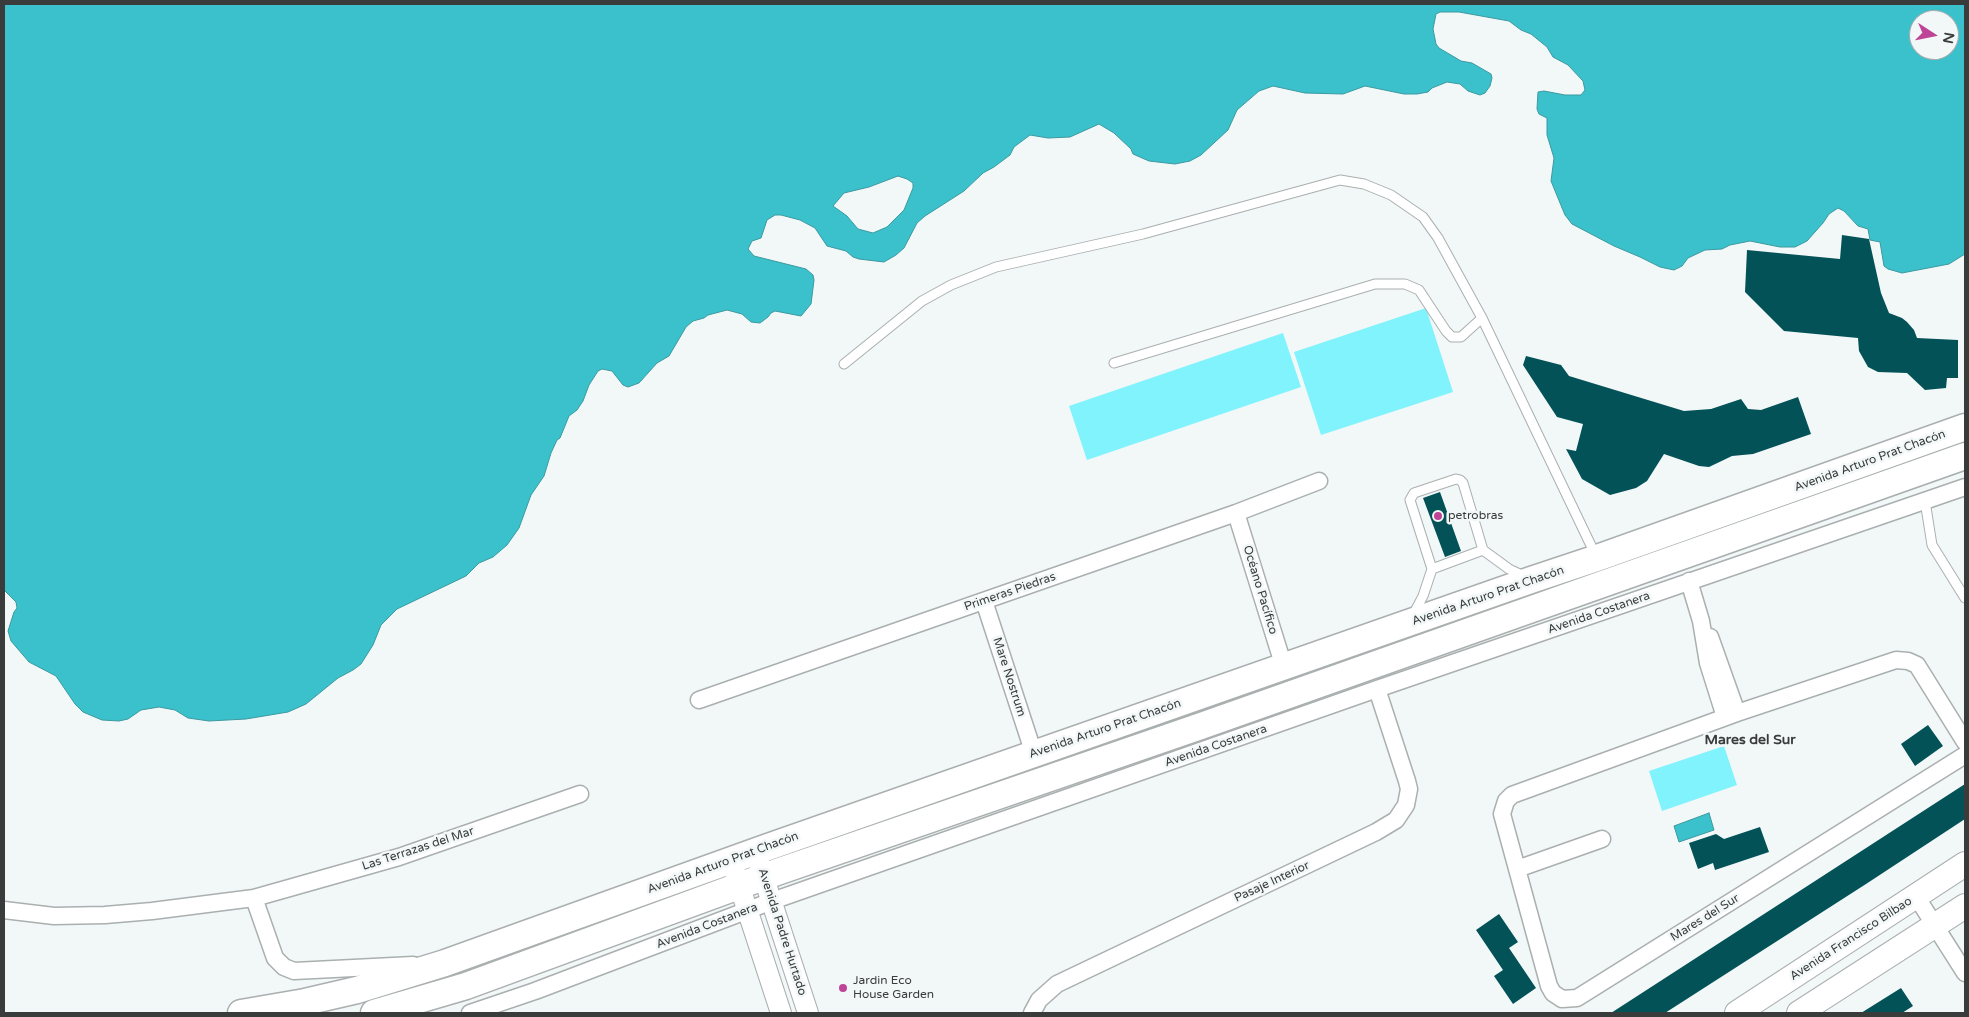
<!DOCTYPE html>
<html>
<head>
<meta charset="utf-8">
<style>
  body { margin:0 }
  #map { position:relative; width:1969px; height:1017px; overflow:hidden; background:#f2f7f8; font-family:"Varela Round",sans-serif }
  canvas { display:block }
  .frame { position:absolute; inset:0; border:5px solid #3a3c3c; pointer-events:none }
  .north { position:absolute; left:1909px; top:10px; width:50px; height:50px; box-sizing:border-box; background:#f2f7f8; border:1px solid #a8acad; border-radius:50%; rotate:101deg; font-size:14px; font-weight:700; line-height:20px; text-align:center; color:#3a3c3c }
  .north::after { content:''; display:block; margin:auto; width:18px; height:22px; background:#be4497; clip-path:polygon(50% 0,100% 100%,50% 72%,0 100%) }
</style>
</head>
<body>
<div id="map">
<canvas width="1969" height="1017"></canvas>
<div class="frame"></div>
<div class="north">N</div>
</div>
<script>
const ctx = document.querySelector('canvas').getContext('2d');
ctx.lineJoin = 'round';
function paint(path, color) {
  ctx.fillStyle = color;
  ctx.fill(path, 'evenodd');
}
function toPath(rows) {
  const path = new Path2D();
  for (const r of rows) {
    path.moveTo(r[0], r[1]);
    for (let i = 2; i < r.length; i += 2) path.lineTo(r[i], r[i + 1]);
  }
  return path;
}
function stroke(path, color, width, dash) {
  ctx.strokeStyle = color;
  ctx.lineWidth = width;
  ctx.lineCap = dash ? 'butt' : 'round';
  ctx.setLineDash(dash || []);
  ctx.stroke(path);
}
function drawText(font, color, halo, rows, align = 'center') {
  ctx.font = font + ' "Varela Round",sans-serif';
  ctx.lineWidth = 5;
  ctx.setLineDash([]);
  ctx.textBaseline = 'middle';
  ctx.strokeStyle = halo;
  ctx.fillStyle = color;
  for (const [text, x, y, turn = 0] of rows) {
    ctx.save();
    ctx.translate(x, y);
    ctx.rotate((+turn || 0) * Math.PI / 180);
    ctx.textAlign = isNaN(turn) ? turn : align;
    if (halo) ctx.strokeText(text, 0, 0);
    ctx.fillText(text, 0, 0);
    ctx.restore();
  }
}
const green = toPath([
  [1426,308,1453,392,1321,435,1294,352],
  [1283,333,1301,387,1087,460,1069,406],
  [1724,746,1737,785,1662,811,1649,771]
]);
const water = toPath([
  [4,4,1965,4,1965,254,1949,264,1902,273,1888,269,1884,266,1880,242,1870,240,1868,229,1858,226,1844,211,1838,208,1829,214,1823,223,1807,241,1795,247,1780,247,1750,241,1730,245,1722,249,1705,250,1688,258,1682,266,1674,270,1660,267,1640,257,1614,246,1572,224,1565,215,1551,181,1554,158,1547,135,1547,118,1539,114,1537,109,1538,92,1544,91,1565,95,1581,95,1585,90,1583,81,1568,65,1553,57,1547,47,1531,34,1521,30,1509,21,1459,12,1440,12,1436,14,1433,29,1436,44,1439,48,1461,61,1472,63,1491,74,1492,78,1490,86,1485,93,1480,95,1468,91,1460,84,1447,82,1432,88,1428,92,1417,94,1404,94,1365,86,1343,94,1305,93,1273,86,1259,91,1237,110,1228,130,1201,155,1190,161,1175,164,1149,161,1133,154,1131,149,1114,133,1099,124,1070,137,1048,138,1030,135,1014,147,1010,155,994,167,983,173,964,191,925,216,917,223,904,248,896,255,884,262,859,259,853,257,846,251,827,246,815,228,800,220,781,215,775,215,767,220,761,238,752,241,748,249,754,256,806,269,813,275,814,280,811,304,801,316,775,311,771,313,768,317,760,323,751,322,742,314,727,310,708,315,704,318,693,321,686,327,669,356,657,363,639,383,628,387,623,385,612,371,602,369,598,371,589,385,583,401,577,410,569,416,560,438,557,440,551,453,544,476,531,495,519,528,507,545,493,557,479,563,466,576,397,609,381,625,373,645,361,664,353,670,338,678,306,704,288,712,246,719,209,721,188,718,175,710,159,707,141,710,128,719,119,721,102,720,83,712,75,704,56,676,29,662,11,641,8,631,14,612,17,608,16,602,4,590,4,4],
  [1919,20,1949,20,1949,50,1919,50,1919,20],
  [898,176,907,179,913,183,913,188,904,210,887,227,873,233,858,229,847,216,833,206,844,193,869,187,898,176],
  [1709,813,1714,830,1679,842,1674,826,1709,813]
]);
const building = toPath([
  [1842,235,1869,239,1881,293,1889,313,1902,318,1907,322,1914,330,1917,338,1958,340,1958,378,1947,378,1946,388,1925,390,1907,373,1878,372,1868,367,1859,351,1858,338,1784,331,1745,292,1747,250,1840,259],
  [1526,356,1561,365,1569,376,1684,411,1711,409,1741,399,1748,409,1761,410,1798,397,1811,434,1753,454,1732,456,1709,467,1699,466,1664,454,1647,481,1636,488,1610,495,1582,479,1566,449,1576,451,1583,424,1557,417,1523,365],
  [1440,492,1461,551,1445,557,1423,498],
  [1928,725,1943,746,1915,766,1901,744],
  [1965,784,1965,819,1866,884,1665,1013,1611,1013],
  [1760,827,1769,852,1715,870,1713,863,1698,869,1689,843,1716,834,1724,839],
  [1499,914,1518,942,1509,948,1536,988,1513,1004,1494,976,1503,970,1476,930],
  [1901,988,1913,1006,1902,1013,1861,1013]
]);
const service = toPath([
  [1114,363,1375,284,1405,284,1419,290,1446,331,1452,337,1461,337,1482,318],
  [844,364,922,301,951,285,996,267,1143,234,1340,180,1364,184,1391,195,1423,217,1438,238,1482,318,1596,556],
  [1925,501,1932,545,1965,598],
  [1432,569,1483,550],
  [1413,615,1423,596,1432,569,1410,500,1414,493,1456,479,1460,480,1463,483,1483,550,1509,569,1524,576]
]);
const minor = toPath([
  [1236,513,1284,667],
  [1689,581,1701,621,1708,663,1725,717],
  [984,601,1034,754],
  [1710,637,1737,713],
  [699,700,1236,513,1319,481],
  [1965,742,1917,665,1908,661,1896,660,1737,713,1512,795,1506,801,1502,814,1549,986,1553,993,1562,999,1577,998,1965,755],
  [1517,869,1602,839],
  [1916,896,1965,973],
  [254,898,275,958,284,967,294,971,413,965],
  [4,910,54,916,105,915,152,911,254,898,399,857,580,794],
  [470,1013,535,991,772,901,1377,689,1965,487],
  [1032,1013,1039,1000,1057,984,1376,832,1396,820,1406,805,1409,789,1407,781,1377,689]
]);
const tertiary = toPath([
  [731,860,781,1013],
  [759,863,808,1013]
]);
const secondary = toPath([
  [1737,1013,1965,864],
  [1799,1013,1965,906]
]);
const primary = toPath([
  [241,1013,305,1002,357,990,445,963,768,847,1531,580,1597,558,1965,427],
  [374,1013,466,986,777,872,1201,726,1965,456]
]);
const markers = [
  [1438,516,5,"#be4497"],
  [843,988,5,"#be4497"]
];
const streetNames = [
  ["Avenida Arturo Prat Chacón",1870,461,-20],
  ["Océano Pacífico",1260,590,73],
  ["Primeras Piedras",1010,592,-19],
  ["Avenida Arturo Prat Chacón",1488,596,-19],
  ["Avenida Costanera",1599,613,-19],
  ["Mare Nostrum",1009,677,72],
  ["Avenida Arturo Prat Chacón",1105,729,-19],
  ["Avenida Costanera",1216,746,-19],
  ["Las Terrazas del Mar",418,849,-18],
  ["Avenida Arturo Prat Chacón",723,863,-20],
  ["Pasaje Interior",1272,882,-25],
  ["Mares del Sur",1705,918,-32],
  ["Avenida Costanera",707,926,-21],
  ["Avenida Padre Hurtado",782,932,72],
  ["Avenida Francisco Bilbao",1851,939,-33]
];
const poiNames = [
  ["petrobras",1448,516],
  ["Jardin Eco",853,981],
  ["House Garden",853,995]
];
const neighbourhoodNames = [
  ["Mares del Sur",1750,740]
];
paint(green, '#80f3fc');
paint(water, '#3bc1cb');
stroke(water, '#3b99a0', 1);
paint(building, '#025257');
stroke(service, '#aaafaf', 11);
stroke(minor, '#aaafaf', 19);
stroke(tertiary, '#aaafaf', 22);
stroke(secondary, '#aaafaf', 26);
stroke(primary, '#aaafaf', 29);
stroke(service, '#fff', 9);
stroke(minor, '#fff', 16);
stroke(tertiary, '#fff', 20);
stroke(secondary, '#fff', 24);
stroke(primary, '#fff', 26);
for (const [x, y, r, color] of markers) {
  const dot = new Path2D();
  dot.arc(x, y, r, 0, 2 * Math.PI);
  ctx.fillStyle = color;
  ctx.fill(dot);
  stroke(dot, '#f2f7f8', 2);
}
drawText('12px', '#3a3c3c', '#f2f7f8', streetNames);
drawText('12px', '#3a3c3c', '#f2f7f8', poiNames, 'left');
drawText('bold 14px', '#3a3c3c', '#f2f7f8', neighbourhoodNames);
</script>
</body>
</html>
